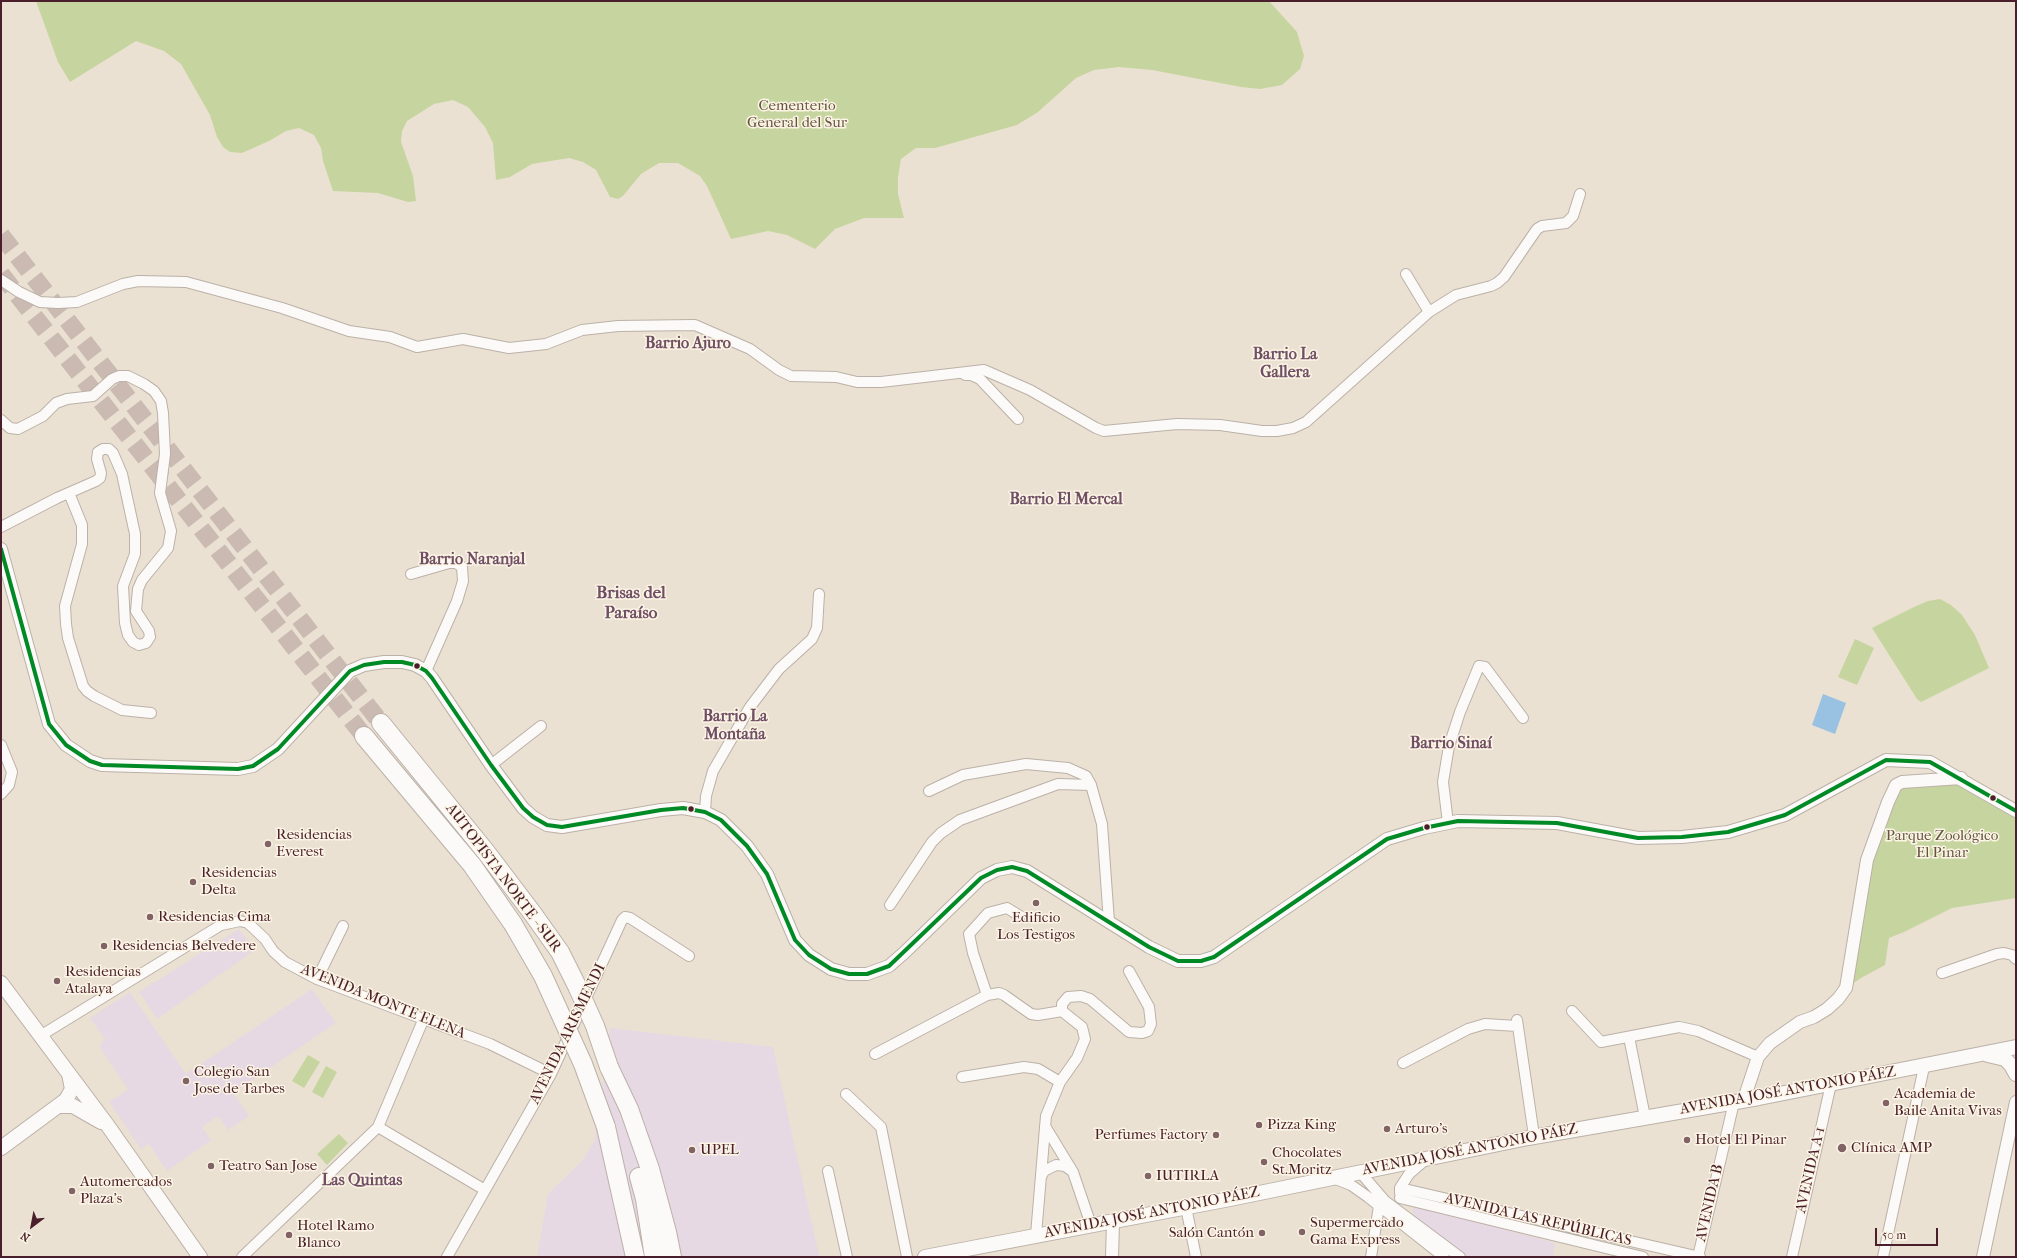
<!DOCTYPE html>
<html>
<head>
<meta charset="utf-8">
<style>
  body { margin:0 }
  #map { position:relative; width:2017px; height:1258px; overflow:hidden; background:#eae1d2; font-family:"IM FELL French Canon",serif }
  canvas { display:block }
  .frame { position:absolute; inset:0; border:2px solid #4a1f2b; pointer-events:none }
  .north { position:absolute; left:12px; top:1206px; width:40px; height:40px; -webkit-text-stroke:3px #fcf5e5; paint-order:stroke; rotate:212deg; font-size:11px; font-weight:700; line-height:16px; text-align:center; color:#4a1f2b }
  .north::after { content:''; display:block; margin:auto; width:14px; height:18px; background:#4a1f2b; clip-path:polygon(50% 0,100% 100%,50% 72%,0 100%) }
  .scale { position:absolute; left:1875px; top:1228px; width:63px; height:18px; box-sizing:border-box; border:2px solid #4a1f2b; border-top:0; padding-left:5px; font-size:12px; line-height:14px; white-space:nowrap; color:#4a1f2b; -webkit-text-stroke:3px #fcf5e5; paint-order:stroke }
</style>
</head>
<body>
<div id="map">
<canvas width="2017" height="1258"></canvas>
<div class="frame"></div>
<div class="north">N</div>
<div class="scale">50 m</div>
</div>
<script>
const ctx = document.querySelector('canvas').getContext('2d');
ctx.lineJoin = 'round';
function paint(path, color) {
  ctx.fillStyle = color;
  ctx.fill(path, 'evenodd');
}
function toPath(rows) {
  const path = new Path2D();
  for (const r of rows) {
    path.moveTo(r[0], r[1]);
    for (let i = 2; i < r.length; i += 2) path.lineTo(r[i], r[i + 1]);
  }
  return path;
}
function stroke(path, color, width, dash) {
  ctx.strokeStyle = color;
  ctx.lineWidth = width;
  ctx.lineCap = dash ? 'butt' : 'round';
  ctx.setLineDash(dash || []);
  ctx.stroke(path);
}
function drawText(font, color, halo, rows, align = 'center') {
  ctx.font = font + ' "IM FELL French Canon",serif';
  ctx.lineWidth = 3;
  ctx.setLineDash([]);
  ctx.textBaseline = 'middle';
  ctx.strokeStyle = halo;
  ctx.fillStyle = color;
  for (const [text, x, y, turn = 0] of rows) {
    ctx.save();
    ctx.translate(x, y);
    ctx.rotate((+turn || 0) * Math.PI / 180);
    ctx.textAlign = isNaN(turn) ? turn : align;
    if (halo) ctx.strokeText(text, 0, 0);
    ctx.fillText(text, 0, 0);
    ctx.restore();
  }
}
const built = toPath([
  [239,929,255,950,157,1019,139,992],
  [312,989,336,1023,233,1093,249,1116,228,1130,218,1116,202,1127,211,1140,167,1171,149,1144,141,1149,109,1102,128,1089,99,1046,105,1039,90,1018,130,992,186,1074],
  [610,1028,773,1047,819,1256,537,1257,548,1194,582,1161,595,1140],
  [1414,1205,1555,1243,1553,1257,1463,1257,1417,1220,1412,1211]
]);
const green = toPath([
  [36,1,1269,1,1297,32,1304,56,1300,69,1282,85,1260,89,1241,87,1152,70,1119,67,1094,70,1076,78,1038,112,1017,125,935,148,916,148,901,159,898,177,898,194,904,218,864,218,835,229,815,249,787,235,768,231,731,239,707,186,700,176,678,163,659,163,641,174,623,196,618,199,610,197,596,170,583,162,569,158,532,164,510,177,496,180,493,143,485,127,468,107,453,100,434,104,407,121,402,131,401,142,413,176,416,201,408,202,378,193,333,191,323,161,321,148,314,135,299,128,286,131,269,141,242,153,230,152,223,147,217,137,210,115,181,64,164,51,136,41,70,82,58,62],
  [1940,599,1951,605,1962,615,1975,635,1989,668,1921,702,1917,699,1872,628,1916,606,1928,601],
  [1855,639,1874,648,1857,685,1838,677],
  [1961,778,2016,811,2016,898,1952,908,1904,932,1889,938,1885,965,1861,978,1846,988,1867,860,1896,785],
  [308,1055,320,1062,304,1088,292,1081],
  [326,1066,337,1072,323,1098,312,1092],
  [339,1134,348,1143,327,1165,317,1154]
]);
const water = toPath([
  [1823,694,1846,703,1835,734,1812,725]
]);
const motorwayTunnel = toPath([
  [1,235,381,723],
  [1,274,364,736]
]);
const minor = toPath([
  [1406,274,1429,312],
  [1,280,19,292,40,302,58,303,77,302,123,284,138,281,186,282,282,308,349,331,390,337,417,347,463,339,509,348,546,344,582,330,618,326,695,325,750,349,779,370,791,376,836,377,857,382,881,382,984,370,1030,390,1096,428,1104,431,1177,424,1220,425,1262,431,1277,431,1293,428,1306,422,1429,312,1456,295,1491,286,1497,283,1504,277,1537,229,1542,226,1566,223,1573,216,1580,194],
  [965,375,971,375,980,379,1018,419],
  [1,420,10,428,18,429,43,416,56,403,67,399,93,396,112,379,119,376,128,376,144,384,154,391,161,401,163,413,165,454,160,493,171,531,168,548,142,580,138,589,136,611,149,631,150,637,146,643,139,645,133,642,128,635,125,623,123,586,135,554,135,534,122,474,113,453,109,449,103,449,98,452,97,459,101,473,100,478,96,481,57,498,1,527],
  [69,493,82,525,82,544,65,606,66,624,68,638,83,686,87,691,94,696,122,710,151,713],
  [411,574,449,563,456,563,462,567,463,581,457,601,426,671],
  [1,745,12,772,9,785,1,794],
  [491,765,541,726],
  [929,791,963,775,1026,764,1068,768,1086,776,1091,785,1102,824,1109,922],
  [705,812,706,796,713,771,750,707,779,669,812,639,817,628,819,594],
  [1448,823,1443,782,1449,746,1460,712,1479,666,1485,667,1523,718],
  [890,905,932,842,941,833,960,820,1058,784,1091,785],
  [1942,973,1997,954,2004,953,2012,955,2016,959],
  [317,979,343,926],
  [987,995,973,953,969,934,988,913,1007,908,1020,916],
  [1572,1011,1601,1042,1679,1027,1698,1031,1758,1057],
  [1517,1020,1534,1136],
  [40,1036,221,925,240,921,248,923,265,939,273,951,285,962,317,979,490,1044,551,1074],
  [1629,1037,1645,1117],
  [875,1054,987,995,999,993,1004,995,1031,1014,1038,1015,1062,1011],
  [1403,1063,1468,1029,1485,1024,1517,1026],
  [962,1077,1024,1067,1038,1069,1060,1082],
  [846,1094,881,1127,907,1257],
  [1045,1126,1073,1172,1091,1225],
  [378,1127,485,1190],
  [828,1171,847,1257],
  [1360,1172,1385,1201,1460,1257],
  [1041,1177,1044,1171,1056,1165,1065,1166,1072,1171],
  [1333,1178,1351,1185,1368,1197,1444,1257],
  [1400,1188,1700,1257],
  [1400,1193,1400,1188,1409,1174,1424,1161],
  [1400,1198,1643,1257],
  [1186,1207,1196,1257],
  [1036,1235,1046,1116,1060,1082,1077,1058,1085,1039,1082,1027,1062,1011,1062,1004,1068,997,1081,996,1090,999,1129,1032,1142,1033,1148,1031,1151,1024,1149,1007,1129,971],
  [242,1257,378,1127,424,1018],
  [447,1257,551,1074,622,920,625,917,630,918,689,956],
  [1371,1257,1379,1206],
  [1698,1257,1734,1102],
  [1792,1257,1831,1084],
  [1883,1257,1924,1067]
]);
const tertiary = toPath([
  [1,549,49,724,66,745,90,761,102,765,238,769,253,766,278,749,350,671,364,665,384,662,402,662,415,665,426,671,432,678,491,765,523,808,533,817,547,825,562,827,661,810,683,808,705,812,721,820,747,846,767,874,795,940,809,955,831,969,849,974,867,974,889,966,905,952,981,878,997,870,1012,867,1027,871,1149,947,1178,961,1201,961,1214,957,1387,839,1424,828,1458,821,1557,823,1638,838,1682,837,1728,832,1785,815,1886,760,1930,762,2016,811],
  [1744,1099,1758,1057,1770,1043,1800,1022,1814,1017,1827,1009,1838,999,1846,988,1867,860,1888,802,1896,785,1902,782,1961,778],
  [1112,1257,1113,1222],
  [1983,1257,2016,1102]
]);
const secondary = toPath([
  [1,983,108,1126,200,1257],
  [1988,1055,2005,1059,2011,1065,2016,1074],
  [58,1106,73,1106,101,1122],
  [1,1148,66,1100,72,1089,69,1074],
  [925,1257,1230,1199,1528,1138,1759,1098,2016,1047]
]);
const motorway = toPath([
  [381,723,486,852,533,914],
  [364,736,472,865,513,924],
  [609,1067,629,1109,650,1169,667,1232,672,1257],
  [606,1127,635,1257],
  [639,1177,645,1199,654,1257]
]);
const motorwayBridge = toPath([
  [533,914,560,952,577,986,595,1026,609,1067],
  [513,924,543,976,583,1064,606,1127]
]);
const bus1 = toPath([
  [1,549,49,724,66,745,90,761,102,765,238,769,253,766,278,749,350,671,364,665,384,662,402,662,415,665,426,671,432,678,491,765,523,808,533,817,547,825,562,827,661,810,683,808,705,812,721,820,747,846,767,874,795,940,809,955,831,969,849,974,867,974,889,966,981,878,997,870,1012,867,1027,871,1149,947,1178,961,1201,961,1214,957,1387,839,1424,828,1458,821,1557,823,1638,838,1682,837,1728,832,1785,815,1886,760,1930,762,2016,811]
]);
const markers = [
  [417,666,3.5,"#4a1f2b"],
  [1993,798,3.5,"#4a1f2b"],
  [691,809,3.5,"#4a1f2b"],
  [1427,827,3.5,"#4a1f2b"],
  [268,844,4,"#826365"],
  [193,882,4,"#826365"],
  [1036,903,4,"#826365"],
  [150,917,4,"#826365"],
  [104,946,4,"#826365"],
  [57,981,4,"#826365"],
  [186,1081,4,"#826365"],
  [1886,1103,4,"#826365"],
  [1259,1125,4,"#826365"],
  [1387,1129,4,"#826365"],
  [1216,1135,4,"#826365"],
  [1687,1140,4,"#826365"],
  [1842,1148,5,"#826365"],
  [692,1150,4,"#826365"],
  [1264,1162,4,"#826365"],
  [211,1166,4,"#826365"],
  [1148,1176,4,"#826365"],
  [72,1191,4,"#826365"],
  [1302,1232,4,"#826365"],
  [1262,1233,4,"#826365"],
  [289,1235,4,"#826365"]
];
const parkNames = [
  ["Cementerio",797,106],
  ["General del Sur",797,123],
  ["Parque Zoológico",1942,836],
  ["El Pinar",1942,853]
];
const poiNames = [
  ["Residencias",276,835],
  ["Everest",276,852],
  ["Residencias",201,873],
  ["Delta",201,890],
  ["Residencias Cima",158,917],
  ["Edificio",1036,918,"center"],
  ["Los Testigos",1036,935,"center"],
  ["Residencias Belvedere",112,946],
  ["Residencias",65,972],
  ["Atalaya",65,989],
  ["Colegio San",194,1072],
  ["Jose de Tarbes",194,1089],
  ["Academia de",1894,1094],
  ["Baile Anita Vivas",1894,1111],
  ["Pizza King",1267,1125],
  ["Arturo's",1395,1129],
  ["Perfumes Factory",1208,1135,"right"],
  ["Hotel El Pinar",1695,1140],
  ["Clínica AMP",1851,1148],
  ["UPEL",700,1150],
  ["Chocolates",1272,1153],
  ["St.Moritz",1272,1170],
  ["Teatro San Jose",219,1166],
  ["IUTIRLA",1156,1176],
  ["Automercados",80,1182],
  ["Plaza's",80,1199],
  ["Supermercado",1310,1223],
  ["Gama Express",1310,1240],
  ["Hotel Ramo",297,1226],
  ["Blanco",297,1243],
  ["Salón Cantón",1254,1233,"right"]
];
const streetNames = [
  ["AUTOPISTA NORTE - SUR",503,878,53],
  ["AVENIDA MONTE ELENA",383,1002,22],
  ["AVENIDA ARISMENDI",568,1034,-64],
  ["AVENIDA JOSÉ ANTONIO PÁEZ",1788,1091,-10],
  ["AVENIDA JOSÉ ANTONIO PÁEZ",1470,1150,-11],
  ["AVENIDA A-1",1811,1170,-77],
  ["AVENIDA B",1710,1203,-77],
  ["AVENIDA JOSÉ ANTONIO PÁEZ",1152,1213,-11],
  ["AVENIDA LAS REPÚBLICAS",1538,1220,13]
];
const neighbourhoodNames = [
  ["Barrio Ajuro",688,344],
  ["Barrio La",1285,355],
  ["Gallera",1285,373],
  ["Barrio El Mercal",1066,500],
  ["Barrio Naranjal",472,560],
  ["Barrio La",735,717],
  ["Montaña",735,735],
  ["Barrio Sinaí",1451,744],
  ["Las Quintas",362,1181]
];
const quarterNames = [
  ["Brisas del",631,594],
  ["Paraíso",631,614]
];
paint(built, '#e7d9e3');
paint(green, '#c6d59f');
paint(water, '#99c1e2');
stroke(motorwayTunnel, '#cabab1', 18, [18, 9]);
stroke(minor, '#bbb1a8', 12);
stroke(tertiary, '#bbb1a8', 14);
stroke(secondary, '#bbb1a8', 16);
stroke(motorway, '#bbb1a8', 20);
stroke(minor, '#fcfaf8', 10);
stroke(tertiary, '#fcfaf8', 12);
stroke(secondary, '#fcfaf8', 14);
stroke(motorway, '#fcfaf8', 18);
stroke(motorwayBridge, '#bbb1a8', 20, []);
stroke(motorwayBridge, '#fcfaf8', 18);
stroke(bus1, '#008a26', 4);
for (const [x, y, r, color] of markers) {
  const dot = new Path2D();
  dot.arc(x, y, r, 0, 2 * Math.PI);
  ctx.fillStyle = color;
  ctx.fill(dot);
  stroke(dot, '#fcf5e5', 1.5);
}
drawText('15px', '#665341', '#fcf5e5', parkNames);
drawText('15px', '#4a1f2b', '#fcf5e5', poiNames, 'left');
drawText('15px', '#4a1f2b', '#fcf5e5', streetNames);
drawText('bold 16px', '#704f65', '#fcf5e5', neighbourhoodNames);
drawText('bold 17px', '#704f65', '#fcf5e5', quarterNames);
</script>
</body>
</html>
